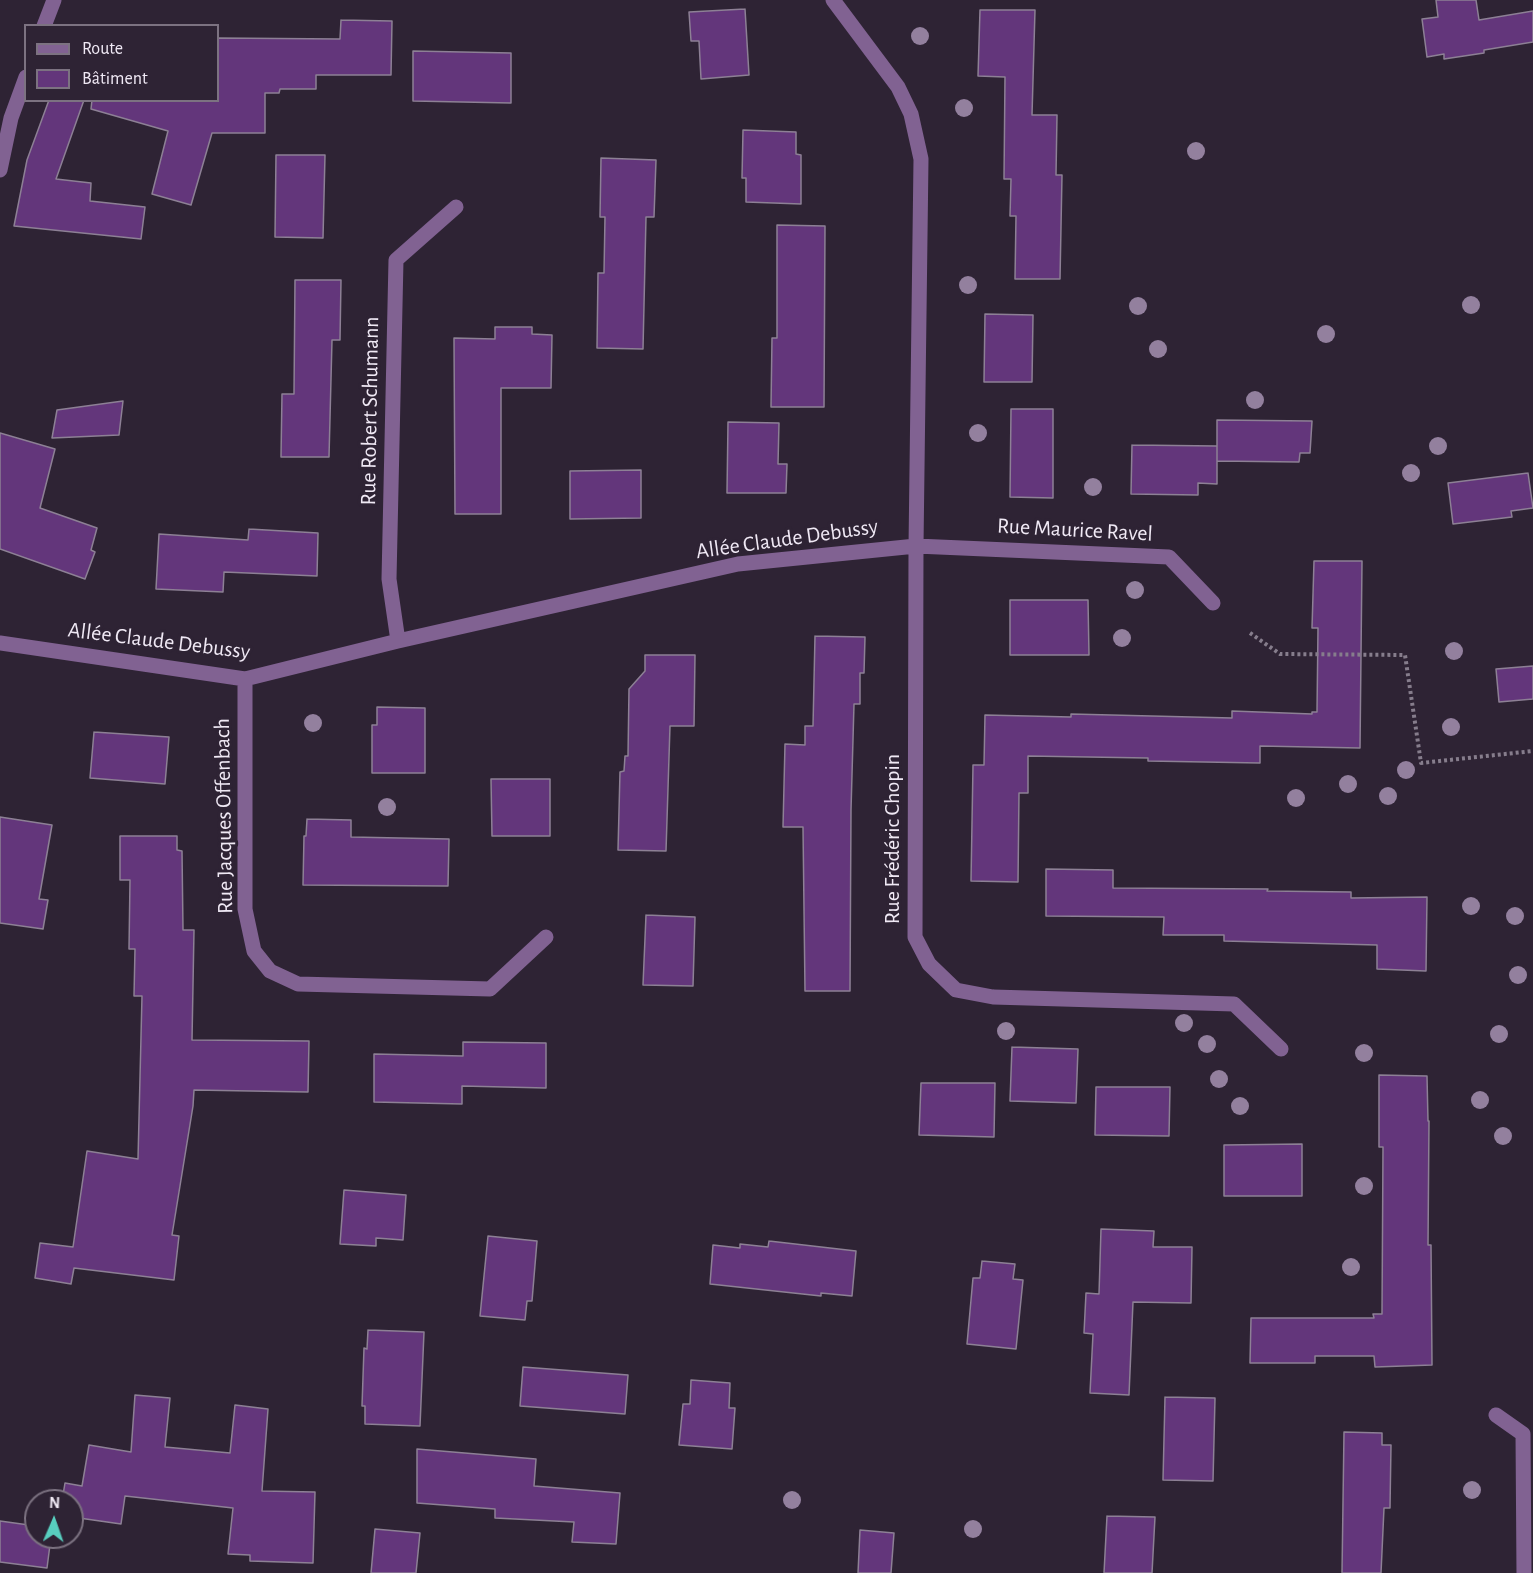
<!DOCTYPE html>
<html>
<head>
<meta charset="utf-8">
<style>
  body { margin:0 }
  #map { position:relative; width:1533px; height:1573px; overflow:hidden; background:#2e2334; font-family:"Alegreya Sans",sans-serif }
  canvas { display:block }
  .legend { position:absolute; left:24px; top:24px; width:195px; height:78px; box-sizing:border-box; background:#2e2334; border:2px solid #7c7281; margin:0; padding:8px 10px; list-style:none; font-size:18px; color:#f0e9f5 }
  .legend li { display:flex; align-items:center; gap:12px; height:30px }
  .legend b { width:30px; border:2px solid #7c7281 }
  .north { position:absolute; left:24px; top:1489px; width:60px; height:60px; box-sizing:border-box; background:#2e2334; border:2px solid #7c7281; border-radius:50%; rotate:2deg; font-size:16px; font-weight:700; line-height:24px; text-align:center; color:#f0e9f5 }
  .north::after { content:''; display:block; margin:auto; width:21px; height:27px; background:#58cebf; clip-path:polygon(50% 0,100% 100%,50% 72%,0 100%) }
</style>
</head>
<body>
<div id="map">
<canvas width="1533" height="1573"></canvas>
<ul class="legend">
<li><b style="height:8px;background:#816292"></b>Route</li>
<li><b style="height:16px;background:#63367b"></b>Bâtiment</li>
</ul>
<div class="north">N</div>
</div>
<script>
const ctx = document.querySelector('canvas').getContext('2d');
ctx.lineJoin = 'round';
function paint(path, color) {
  ctx.fillStyle = color;
  ctx.fill(path, 'evenodd');
}
function toPath(rows) {
  const path = new Path2D();
  for (const r of rows) {
    path.moveTo(r[0], r[1]);
    for (let i = 2; i < r.length; i += 2) path.lineTo(r[i], r[i + 1]);
  }
  return path;
}
function stroke(path, color, width, dash) {
  ctx.strokeStyle = color;
  ctx.lineWidth = width;
  ctx.lineCap = dash ? 'butt' : 'round';
  ctx.setLineDash(dash || []);
  ctx.stroke(path);
}
function drawText(font, color, halo, rows, align = 'center') {
  ctx.font = font + ' "Alegreya Sans",sans-serif';
  ctx.lineWidth = 6;
  ctx.setLineDash([]);
  ctx.textBaseline = 'middle';
  ctx.strokeStyle = halo;
  ctx.fillStyle = color;
  for (const [text, x, y, turn = 0] of rows) {
    ctx.save();
    ctx.translate(x, y);
    ctx.rotate((+turn || 0) * Math.PI / 180);
    ctx.textAlign = isNaN(turn) ? turn : align;
    if (halo) ctx.strokeText(text, 0, 0);
    ctx.fillText(text, 0, 0);
    ctx.restore();
  }
}
const building = toPath([
  [1436,0,1476,0,1479,20,1533,11,1533,42,1484,50,1484,53,1444,59,1444,54,1427,57,1422,19,1438,17,1436,0],
  [745,9,749,75,701,79,699,41,691,41,689,12,745,9],
  [980,10,1035,10,1032,115,1057,115,1056,175,1062,175,1060,279,1015,279,1016,216,1010,216,1011,179,1004,179,1005,77,978,76,980,10],
  [341,20,392,21,391,75,316,75,316,89,280,89,279,93,265,93,265,133,212,133,191,205,152,194,168,131,91,109,92,100,218,100,218,38,340,39,341,20],
  [413,51,511,53,511,103,413,101,413,51],
  [49,100,84,100,56,179,91,183,90,201,145,207,141,239,14,226,27,160,49,100],
  [743,130,796,132,796,154,801,155,801,204,746,202,746,178,742,178,743,130],
  [276,155,325,155,323,238,275,237,276,155],
  [601,158,656,160,654,217,646,217,643,349,597,348,598,273,604,273,605,217,600,217,601,158],
  [777,225,825,226,824,407,771,407,772,338,777,338,777,225],
  [295,280,341,280,340,340,332,340,329,457,281,457,282,394,294,394,295,280],
  [985,314,1033,315,1032,382,984,382,985,314],
  [495,327,532,327,532,334,552,335,551,388,501,388,501,514,455,514,454,338,495,339,495,327],
  [123,401,119,435,52,438,57,410,123,401],
  [1011,409,1053,409,1053,498,1010,497,1011,409],
  [1217,420,1312,421,1310,453,1300,453,1299,462,1217,461,1217,420],
  [728,422,779,423,778,464,787,464,786,493,727,493,728,422],
  [0,433,55,449,40,508,97,528,91,550,95,552,85,579,0,549,0,433],
  [1132,445,1217,446,1217,484,1198,483,1198,495,1131,494,1132,445],
  [641,470,641,518,570,519,570,471,641,470],
  [1528,473,1533,508,1511,511,1512,517,1453,524,1448,483,1528,473],
  [249,529,318,533,317,576,224,572,223,592,156,589,159,534,248,540,249,529],
  [1314,561,1362,561,1360,748,1260,746,1260,763,1148,761,1148,758,1028,756,1028,793,1019,793,1018,882,971,881,973,765,984,765,985,715,1071,717,1071,714,1232,718,1232,711,1312,714,1312,712,1317,712,1318,628,1312,628,1314,561],
  [1010,600,1088,600,1089,655,1010,655,1010,600],
  [815,636,865,637,864,673,860,673,860,704,854,704,851,810,850,991,805,991,803,827,783,827,785,744,805,745,805,726,813,726,815,636],
  [645,655,695,655,694,726,670,726,666,851,618,850,620,772,624,771,625,756,628,756,629,689,645,671,645,655],
  [1533,666,1533,699,1499,702,1496,669,1533,666],
  [377,707,425,708,425,773,372,773,372,725,377,725,377,707],
  [94,732,169,737,165,784,90,778,94,732],
  [491,779,550,779,550,836,492,836,491,779],
  [0,817,52,825,39,899,48,900,43,929,0,923,0,817],
  [307,819,351,820,351,837,449,839,448,886,303,885,304,836,306,836,307,819],
  [120,836,177,836,177,850,182,851,183,930,194,930,192,1040,309,1041,308,1092,194,1090,193,1106,172,1235,179,1236,174,1280,74,1268,71,1284,35,1278,40,1243,73,1247,87,1151,138,1159,142,996,134,996,135,949,129,949,130,880,120,880,120,836],
  [1046,869,1113,870,1113,888,1268,889,1267,891,1351,892,1351,898,1427,897,1426,971,1377,969,1377,945,1224,941,1224,935,1163,935,1164,917,1046,916,1046,869],
  [646,915,695,917,693,986,643,985,646,915],
  [463,1042,546,1043,546,1088,462,1086,462,1104,374,1102,374,1054,463,1056,463,1042],
  [1012,1047,1078,1049,1076,1103,1010,1101,1012,1047],
  [1379,1075,1427,1076,1428,1121,1429,1121,1428,1245,1431,1245,1432,1365,1375,1367,1374,1356,1315,1356,1315,1363,1250,1363,1251,1318,1374,1318,1373,1314,1382,1314,1383,1147,1379,1147,1379,1075],
  [921,1083,995,1083,994,1137,919,1135,921,1083],
  [1096,1087,1170,1087,1169,1136,1095,1135,1096,1087],
  [1302,1144,1302,1196,1224,1196,1224,1145,1302,1144],
  [344,1190,406,1195,403,1240,376,1238,376,1246,340,1244,344,1190],
  [1101,1229,1154,1231,1153,1247,1192,1247,1191,1303,1133,1302,1129,1395,1090,1393,1093,1334,1084,1333,1086,1293,1099,1294,1101,1229],
  [488,1236,537,1241,532,1301,527,1301,525,1320,480,1316,488,1236],
  [769,1241,856,1251,852,1296,821,1293,821,1296,710,1284,713,1245,740,1248,740,1244,768,1247,769,1241],
  [982,1261,1015,1264,1013,1279,1023,1280,1016,1349,967,1344,973,1278,980,1278,982,1261],
  [368,1330,424,1332,420,1426,365,1424,365,1406,362,1406,364,1348,367,1349,368,1330],
  [523,1367,628,1375,625,1414,520,1406,523,1367],
  [691,1380,730,1383,729,1408,735,1408,732,1449,679,1445,683,1404,690,1404,691,1380],
  [135,1395,170,1398,165,1447,230,1453,235,1405,268,1409,262,1491,315,1492,313,1563,250,1561,250,1555,228,1554,233,1508,125,1496,121,1524,72,1517,72,1501,62,1501,65,1483,82,1486,89,1445,131,1452,135,1395],
  [1165,1397,1215,1398,1213,1481,1163,1480,1165,1397],
  [1344,1432,1382,1433,1382,1445,1391,1445,1390,1508,1384,1508,1381,1573,1342,1573,1344,1432],
  [417,1449,536,1459,534,1486,620,1493,616,1544,572,1542,574,1522,495,1518,495,1509,417,1503,417,1449],
  [1107,1516,1155,1517,1152,1573,1104,1573,1107,1516],
  [0,1521,36,1526,36,1537,51,1537,47,1568,0,1562,0,1521],
  [375,1529,420,1533,416,1573,371,1573,375,1529],
  [860,1530,894,1533,891,1573,858,1573,860,1530]
]);
const path = toPath([
  [1250,633,1280,654,1405,655,1421,763,1533,751]
]);
const minor = toPath([
  [44,26,54,0],
  [0,170,11,118,26,77],
  [1213,603,1169,557,916,546,915,937,929,964,956,990,993,997,1234,1004,1281,1049],
  [398,641,389,579,396,260,456,207],
  [0,643,245,679,398,641,738,564,916,546,921,159,911,114,898,87,833,0],
  [245,679,245,909,254,951,270,971,298,984,490,989,546,937],
  [1496,1415,1523,1434,1524,1573]
]);
const trees = [
  [920,36],
  [964,108],
  [1196,151],
  [968,285],
  [1471,305],
  [1138,306],
  [1326,334],
  [1158,349],
  [1255,400],
  [978,433],
  [1438,446],
  [1411,473],
  [1093,487],
  [1135,590],
  [1122,638],
  [1454,651],
  [313,723],
  [1451,727],
  [1406,770],
  [1348,784],
  [1388,796],
  [1296,798],
  [387,807],
  [1471,906],
  [1515,916],
  [1518,975],
  [1184,1023],
  [1006,1031],
  [1499,1034],
  [1207,1044],
  [1364,1053],
  [1219,1079],
  [1480,1100],
  [1240,1106],
  [1503,1136],
  [1364,1186],
  [1351,1267],
  [1472,1490],
  [792,1500],
  [973,1529]
];
const streetNames = [
  ["Rue Robert Schumann",370,411,-89],
  ["Rue Maurice Ravel",1075,530,3],
  ["Allée Claude Debussy",787,539,-8],
  ["Allée Claude Debussy",159,641,7],
  ["Rue Jacques Offenbach",224,816,-91],
  ["Rue Frédéric Chopin",892,839,-90]
];
paint(building, '#63367b');
stroke(building, '#8d8095', 1.5);
stroke(path, '#867d8c', 4, [3, 3]);
stroke(minor, '#816292', 15);
ctx.fillStyle = '#93809e';
for (const [x, y] of trees) {
  ctx.beginPath();
  ctx.arc(x, y, 9, 0, 2 * Math.PI);
  ctx.fill();
}
drawText('22px', '#f0e9f5', '#2e2334', streetNames);
</script>
</body>
</html>
